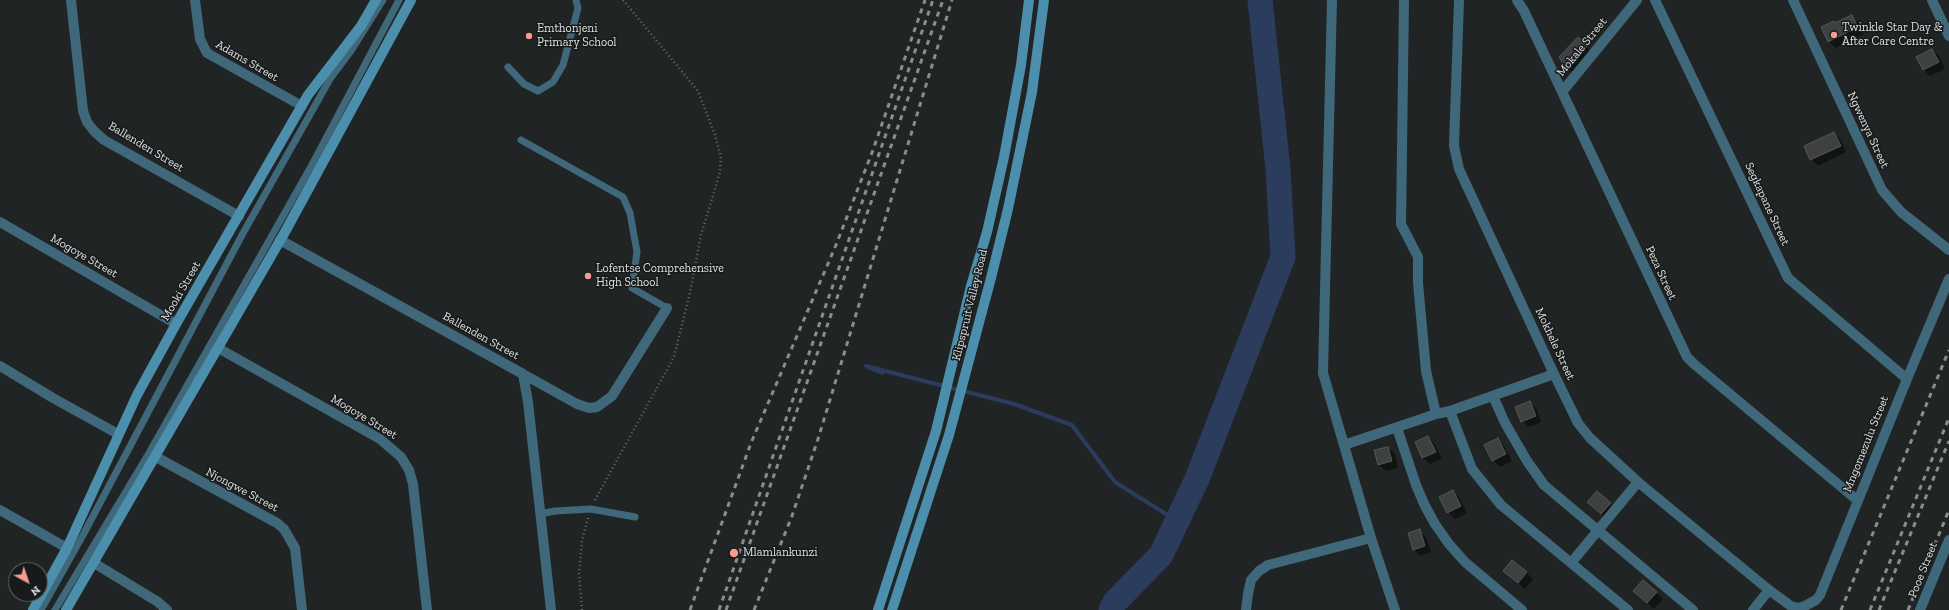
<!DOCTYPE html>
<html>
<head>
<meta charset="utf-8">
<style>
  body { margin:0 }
  #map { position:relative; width:1949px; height:610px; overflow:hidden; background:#212424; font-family:"Zilla Slab",serif }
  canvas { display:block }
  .north { position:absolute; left:8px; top:562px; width:40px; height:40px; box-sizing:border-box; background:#171a1a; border:1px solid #676969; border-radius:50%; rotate:140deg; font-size:11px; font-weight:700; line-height:16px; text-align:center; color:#dee0e0 }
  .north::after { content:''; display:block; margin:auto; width:14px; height:18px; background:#f59c90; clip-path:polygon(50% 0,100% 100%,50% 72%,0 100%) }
</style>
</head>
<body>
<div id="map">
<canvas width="1949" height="610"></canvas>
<div class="north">N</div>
</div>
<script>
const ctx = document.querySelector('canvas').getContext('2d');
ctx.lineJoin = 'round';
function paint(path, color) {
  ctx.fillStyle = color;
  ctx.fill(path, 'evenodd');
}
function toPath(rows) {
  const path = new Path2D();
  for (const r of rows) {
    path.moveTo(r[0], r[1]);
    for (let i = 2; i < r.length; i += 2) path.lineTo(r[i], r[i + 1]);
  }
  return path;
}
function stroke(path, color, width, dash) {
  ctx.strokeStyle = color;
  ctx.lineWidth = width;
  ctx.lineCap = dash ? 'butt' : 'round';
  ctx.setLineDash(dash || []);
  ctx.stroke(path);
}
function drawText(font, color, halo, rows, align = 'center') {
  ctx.font = font + ' "Zilla Slab",serif';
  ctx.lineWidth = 3;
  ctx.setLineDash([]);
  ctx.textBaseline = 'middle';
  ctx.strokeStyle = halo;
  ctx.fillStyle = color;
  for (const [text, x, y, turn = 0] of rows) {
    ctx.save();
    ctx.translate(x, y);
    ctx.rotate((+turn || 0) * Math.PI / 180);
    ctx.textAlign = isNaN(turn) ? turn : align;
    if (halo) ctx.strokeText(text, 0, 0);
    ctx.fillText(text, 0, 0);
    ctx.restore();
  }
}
const shadow = toPath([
  [1851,16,1858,22,1864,34,1836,48,1829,42,1822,27,1835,24],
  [1578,39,1593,53,1577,73,1571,71,1564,64],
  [1932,50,1939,56,1945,69,1930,76,1924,70,1918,58],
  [1834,133,1841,140,1846,152,1818,166,1811,159],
  [1529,402,1536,408,1541,422,1529,427,1522,421],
  [1428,437,1434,443,1442,459,1430,464,1423,458,1416,443],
  [1498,439,1504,446,1512,461,1500,467,1493,460,1486,445],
  [1388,448,1395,454,1398,468,1386,471,1379,465,1376,451],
  [1453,491,1459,497,1467,513,1455,519,1448,512],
  [1588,502,1610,504,1616,510,1608,520],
  [1419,531,1426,537,1431,552,1420,556,1414,549],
  [1505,571,1526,572,1533,579,1525,589],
  [1643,581,1663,599,1654,609,1641,597]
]);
const stream = toPath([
  [882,373,866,366,1014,404,1072,425,1115,482,1177,521]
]);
const river = toPath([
  [1111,610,1115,602,1161,555,1197,479,1283,257,1278,169,1260,0]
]);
const building = toPath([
  [1852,15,1858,27,1828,42,1821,27,1834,21,1835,23,1852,15],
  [1578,37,1587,46,1570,67,1563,64,1559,57,1578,37],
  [1932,49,1939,62,1923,70,1916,57,1932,49],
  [1834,132,1841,146,1810,160,1804,146,1834,132],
  [1530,401,1536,416,1521,422,1515,407,1530,401],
  [1428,436,1436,452,1422,458,1415,442,1428,436],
  [1498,438,1506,454,1492,461,1484,445,1498,438],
  [1388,447,1392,461,1378,465,1374,450,1388,447],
  [1453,490,1461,506,1447,513,1439,497,1453,490],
  [1597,491,1611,503,1601,514,1587,502,1597,491],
  [1420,529,1425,546,1413,550,1408,533,1420,529],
  [1512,560,1527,572,1518,583,1503,571,1512,560],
  [1643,580,1657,592,1647,603,1633,591,1643,580]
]);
const path = toPath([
  [595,500,674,357,689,297,701,235,720,172,721,157,715,135,698,91,623,0],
  [582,610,579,574,582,541,588,518]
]);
const service = toPath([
  [508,67,524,84,538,91,553,82,563,65,578,8,576,0],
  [521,140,623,197,630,213,637,252,632,288,667,308],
  [540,514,555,511,591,509,635,517],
  [41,610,83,535,242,235,330,79,351,51,383,0],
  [55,610,149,453,313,163,399,0]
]);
const pedestrian = toPath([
  [1450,411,1472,469,1501,505,1628,610],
  [1571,563,1638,482],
  [1753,610,1769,590]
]);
const minor = toPath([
  [71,0,83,111,87,122,94,131,104,140,239,216],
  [195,0,200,39,207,53,302,106],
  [1332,0,1323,373,1371,538,1395,610],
  [1404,0,1401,224,1418,257,1418,283,1426,371,1436,414],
  [1459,0,1454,146,1459,169,1554,374,1578,423,1590,438,1638,482,1769,590,1791,606,1798,608,1805,606,1816,600,1820,595,1907,379,1949,279],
  [1517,0,1524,11,1687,357,1694,364,1857,500],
  [1655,0,1788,278,1907,379],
  [1793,0,1882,190,1901,212,1949,250],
  [1932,0,1949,36],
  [1562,92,1637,0],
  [0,222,176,324],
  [280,240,523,374,528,402,551,610],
  [218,348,380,439,401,457,409,470,413,484,427,610],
  [0,366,53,398,118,434],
  [523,374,577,404,589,408,597,407,612,396,667,308],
  [1493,396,1505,423,1527,461,1544,485,1693,610],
  [1397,428,1416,485,1425,506,1435,524,1449,544,1465,562,1522,610],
  [1344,445,1436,414,1450,411,1554,374],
  [156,457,277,523,284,529,295,548,302,610],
  [0,510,67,548],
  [94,563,158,602,167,610],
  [1246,610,1248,594,1251,580,1259,571,1268,565,1371,538],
  [1920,610,1949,540]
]);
const secondary = toPath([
  [33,610,67,548,137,395,176,324,308,95,361,26,376,0],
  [66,610,285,232,411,0],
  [878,610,936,431,971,286,987,232,1004,157,1021,65,1029,0],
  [892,610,949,435,991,278,1008,209,1032,92,1044,0]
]);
const rail = toPath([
  [690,610,751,443,836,245,873,150,925,0],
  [719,610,933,0],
  [726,610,943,0],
  [754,610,792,516,818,439,952,0],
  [1841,610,1949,350],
  [1870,610,1949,418],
  [1879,610,1949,441],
  [1908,610,1949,510]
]);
const markers = [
  [1834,35,4,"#f59c90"],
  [529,36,4,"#f59c90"],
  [588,276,4,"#f59c90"],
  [734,553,5,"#f59c90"]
];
const poiNames = [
  ["Twinkle Star Day &",1842,28],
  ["After Care Centre",1842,42],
  ["Emthonjeni",537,29],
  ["Primary School",537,43],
  ["Lofentse Comprehensive",596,269],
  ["High School",596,283],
  ["Mlamlankunzi",743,553]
];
const streetNames = [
  ["Mokale Street",1582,47,-51],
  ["Adams Street",247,61,30],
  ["Ngwenya Street",1868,130,65],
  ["Ballenden Street",146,147,31],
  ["Segkapane Street",1767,204,65],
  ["Mogoye Street",84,256,30],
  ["Peza Street",1661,273,65],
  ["Mooki Street",181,291,-60],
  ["Klipspruit Valley Road",970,305,-76],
  ["Ballenden Street",481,336,29],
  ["Mokhele Street",1555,344,65],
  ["Mogoye Street",364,417,31],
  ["Mngomezulu Street",1866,444,-68],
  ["Njongwe Street",242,490,28],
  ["Pooe Street",1923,570,-68]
];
paint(shadow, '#0007');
stroke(stream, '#2c3c5d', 4);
stroke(river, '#2c3c5d', 25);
paint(building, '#3e413f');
stroke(building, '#545756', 1);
stroke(path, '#6a6c6c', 2.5, [1, 3]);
stroke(service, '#40687b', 7);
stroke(pedestrian, '#40687b', 10);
stroke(minor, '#40687b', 10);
stroke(secondary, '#4b8fad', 10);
stroke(rail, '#8b8d8d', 3, [5, 5]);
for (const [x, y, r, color] of markers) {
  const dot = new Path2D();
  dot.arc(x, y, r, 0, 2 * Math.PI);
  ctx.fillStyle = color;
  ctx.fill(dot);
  stroke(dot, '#171a1a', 1.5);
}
drawText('12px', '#dee0e0', '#171a1a', poiNames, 'left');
drawText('12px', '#dee0e0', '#171a1a', streetNames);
</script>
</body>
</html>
